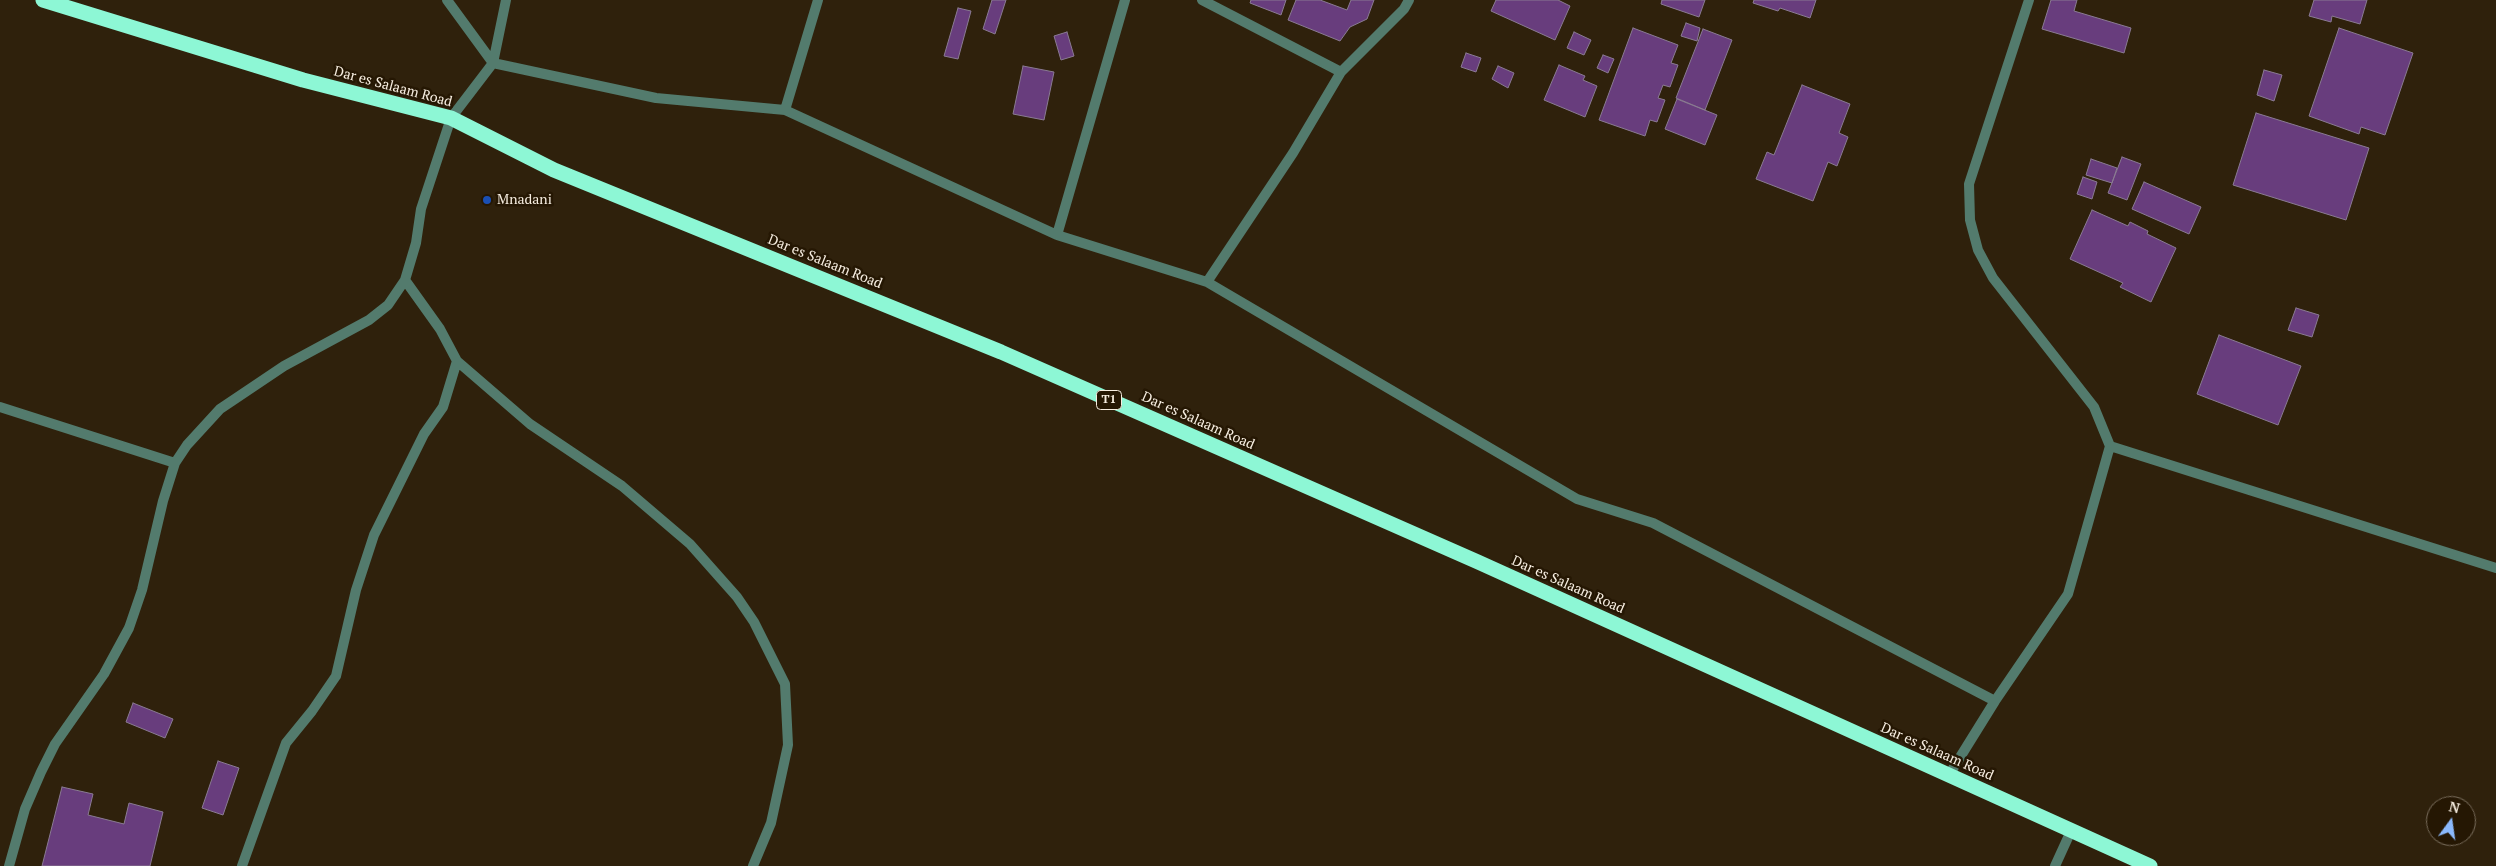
<!DOCTYPE html>
<html>
<head>
<meta charset="utf-8">
<style>
  body { margin:0 }
  #map { position:relative; width:2496px; height:866px; overflow:hidden; background:#2f210c; font-family:"PT Serif",serif }
  canvas { display:block }
  .north { position:absolute; left:2426px; top:796px; width:50px; height:50px; box-sizing:border-box; background:#251703; border:1px solid #796d5c; border-radius:50%; rotate:14deg; font-size:14px; font-weight:700; line-height:20px; text-align:center; color:#f7eee1 }
  .north::after { content:''; display:block; margin:auto; width:18px; height:22px; background:#8bb9fc; clip-path:polygon(50% 0,100% 100%,50% 72%,0 100%) }
</style>
</head>
<body>
<div id="map">
<canvas width="2496" height="866"></canvas>
<div class="north">N</div>
</div>
<script>
const ctx = document.querySelector('canvas').getContext('2d');
ctx.lineJoin = 'round';
function paint(path, color) {
  ctx.fillStyle = color;
  ctx.fill(path, 'evenodd');
}
function toPath(rows) {
  const path = new Path2D();
  for (const r of rows) {
    path.moveTo(r[0], r[1]);
    for (let i = 2; i < r.length; i += 2) path.lineTo(r[i], r[i + 1]);
  }
  return path;
}
function stroke(path, color, width, dash) {
  ctx.strokeStyle = color;
  ctx.lineWidth = width;
  ctx.lineCap = dash ? 'butt' : 'round';
  ctx.setLineDash(dash || []);
  ctx.stroke(path);
}
function drawText(font, color, halo, rows, align = 'center') {
  ctx.font = font + ' "PT Serif",serif';
  ctx.lineWidth = 5;
  ctx.setLineDash([]);
  ctx.textBaseline = 'middle';
  ctx.strokeStyle = halo;
  ctx.fillStyle = color;
  for (const [text, x, y, turn = 0] of rows) {
    ctx.save();
    ctx.translate(x, y);
    ctx.rotate((+turn || 0) * Math.PI / 180);
    ctx.textAlign = isNaN(turn) ? turn : align;
    if (halo) ctx.strokeText(text, 0, 0);
    ctx.fillText(text, 0, 0);
    ctx.restore();
  }
}
const building = toPath([
  [992,0,1006,0,995,34,983,29,992,0],
  [1251,0,1286,0,1281,15,1250,3,1251,0],
  [1296,0,1320,0,1347,10,1351,0,1374,0,1367,19,1350,27,1340,41,1288,20,1296,0],
  [1496,0,1558,0,1570,6,1555,40,1491,11,1496,0],
  [1662,0,1705,0,1699,17,1661,4,1662,0],
  [1754,0,1816,0,1810,18,1780,8,1778,11,1753,3,1754,0],
  [2051,0,2077,0,2074,11,2131,28,2124,53,2042,29,2051,0],
  [2314,0,2367,0,2360,24,2332,16,2331,22,2309,16,2314,0],
  [958,8,971,11,958,59,944,56,958,8],
  [1686,23,1700,28,1697,41,1681,36,1686,23],
  [1633,28,1678,45,1671,63,1678,65,1670,87,1663,85,1658,98,1665,100,1657,122,1650,120,1645,136,1599,120,1633,28],
  [2339,28,2413,53,2385,135,2361,127,2359,134,2309,116,2339,28],
  [1703,29,1732,40,1705,110,1676,98,1703,29],
  [1067,32,1074,56,1061,60,1054,36,1067,32],
  [1574,32,1591,40,1584,55,1567,48,1574,32],
  [1466,53,1481,58,1476,72,1461,67,1466,53],
  [1603,55,1614,59,1608,73,1597,68,1603,55],
  [1559,65,1585,76,1583,80,1597,86,1585,117,1544,100,1559,65],
  [1023,66,1054,72,1044,120,1013,114,1023,66],
  [1498,66,1514,73,1508,88,1492,79,1498,66],
  [2264,70,2282,75,2274,101,2257,95,2264,70],
  [1802,85,1850,104,1839,133,1848,137,1837,166,1828,162,1813,201,1756,179,1767,152,1774,155,1802,85],
  [1677,99,1717,115,1705,145,1665,129,1677,99],
  [2256,113,2369,148,2346,220,2233,185,2256,113],
  [2122,157,2141,164,2127,200,2108,193,2122,157],
  [2091,159,2117,168,2112,183,2086,175,2091,159],
  [2083,177,2097,182,2092,199,2077,194,2083,177],
  [2144,182,2201,207,2189,234,2132,209,2144,182],
  [2092,210,2128,226,2130,222,2148,231,2147,234,2176,248,2151,302,2120,287,2123,283,2070,259,2092,210],
  [2296,308,2319,315,2312,337,2288,330,2296,308],
  [2219,335,2301,366,2278,425,2197,394,2219,335],
  [133,703,173,719,165,738,126,722,133,703],
  [218,761,239,768,223,815,202,808,218,761],
  [62,787,93,794,88,815,124,824,129,803,163,812,150,866,42,866,62,787]
]);
const street = toPath([
  [447,0,493,63,656,98,785,110,1057,235,1125,0],
  [1202,0,1341,72],
  [785,110,818,0],
  [1057,235,1207,282,1293,153,1341,72,1404,9,1409,0],
  [405,280,440,329,457,361,530,424,622,486,690,544,737,597,754,622,785,684,788,745,771,823,753,866],
  [1207,282,1577,499,1653,523,1995,701],
  [0,407,175,463],
  [2110,446,2496,568],
  [1949,775,1995,701,2068,594,2110,446,2094,407,1993,278,1978,250,1970,220,1969,184,2029,0],
  [9,866,25,809,41,772,55,744,104,674,129,628,142,590,163,501,175,463,187,445,220,409,284,366,369,320,388,305,405,280,416,243,421,209,451,118,493,63,506,0],
  [242,866,286,743,312,711,336,676,356,590,374,535,424,434,443,407,457,361],
  [2055,866,2071,831]
]);
const highway = toPath([
  [43,0,303,80,451,118,554,170,1001,352,1478,562,2150,866]
]);
const markers = [
  [487,200,5,"#1a4fb4"]
];
const shields = [
  [1109,400,25]
];
const shieldNames = [
  ["T1",1109,400]
];
const streetNames = [
  ["Dar es Salaam Road",393,87,15],
  ["Dar es Salaam Road",825,262,22],
  ["Dar es Salaam Road",1198,421,24],
  ["Dar es Salaam Road",1568,585,24],
  ["Dar es Salaam Road",1937,752,24]
];
const poiNames = [
  ["Mnadani",497,200]
];
paint(building, '#683d7d');
stroke(building, '#8a7b93', 1);
stroke(street, '#537b6d', 10);
stroke(highway, '#8df7d5', 15);
for (const [x, y, r, color] of markers) {
  const dot = new Path2D();
  dot.arc(x, y, r, 0, 2 * Math.PI);
  ctx.fillStyle = color;
  ctx.fill(dot);
  stroke(dot, '#251703', 2);
}
for (const [x, y, w] of shields) {
  const box = new Path2D();
  box.roundRect(x - w / 2, y - 9.5, w, 19, 4);
  ctx.fillStyle = '#251703';
  ctx.fill(box);
  stroke(box, '#f7eee1', 1);
}
drawText('bold 12px', '#f7eee1', null, shieldNames);
drawText('14px', '#f7eee1', '#251703', streetNames);
drawText('14px', '#f7eee1', '#251703', poiNames, 'left');
</script>
</body>
</html>
